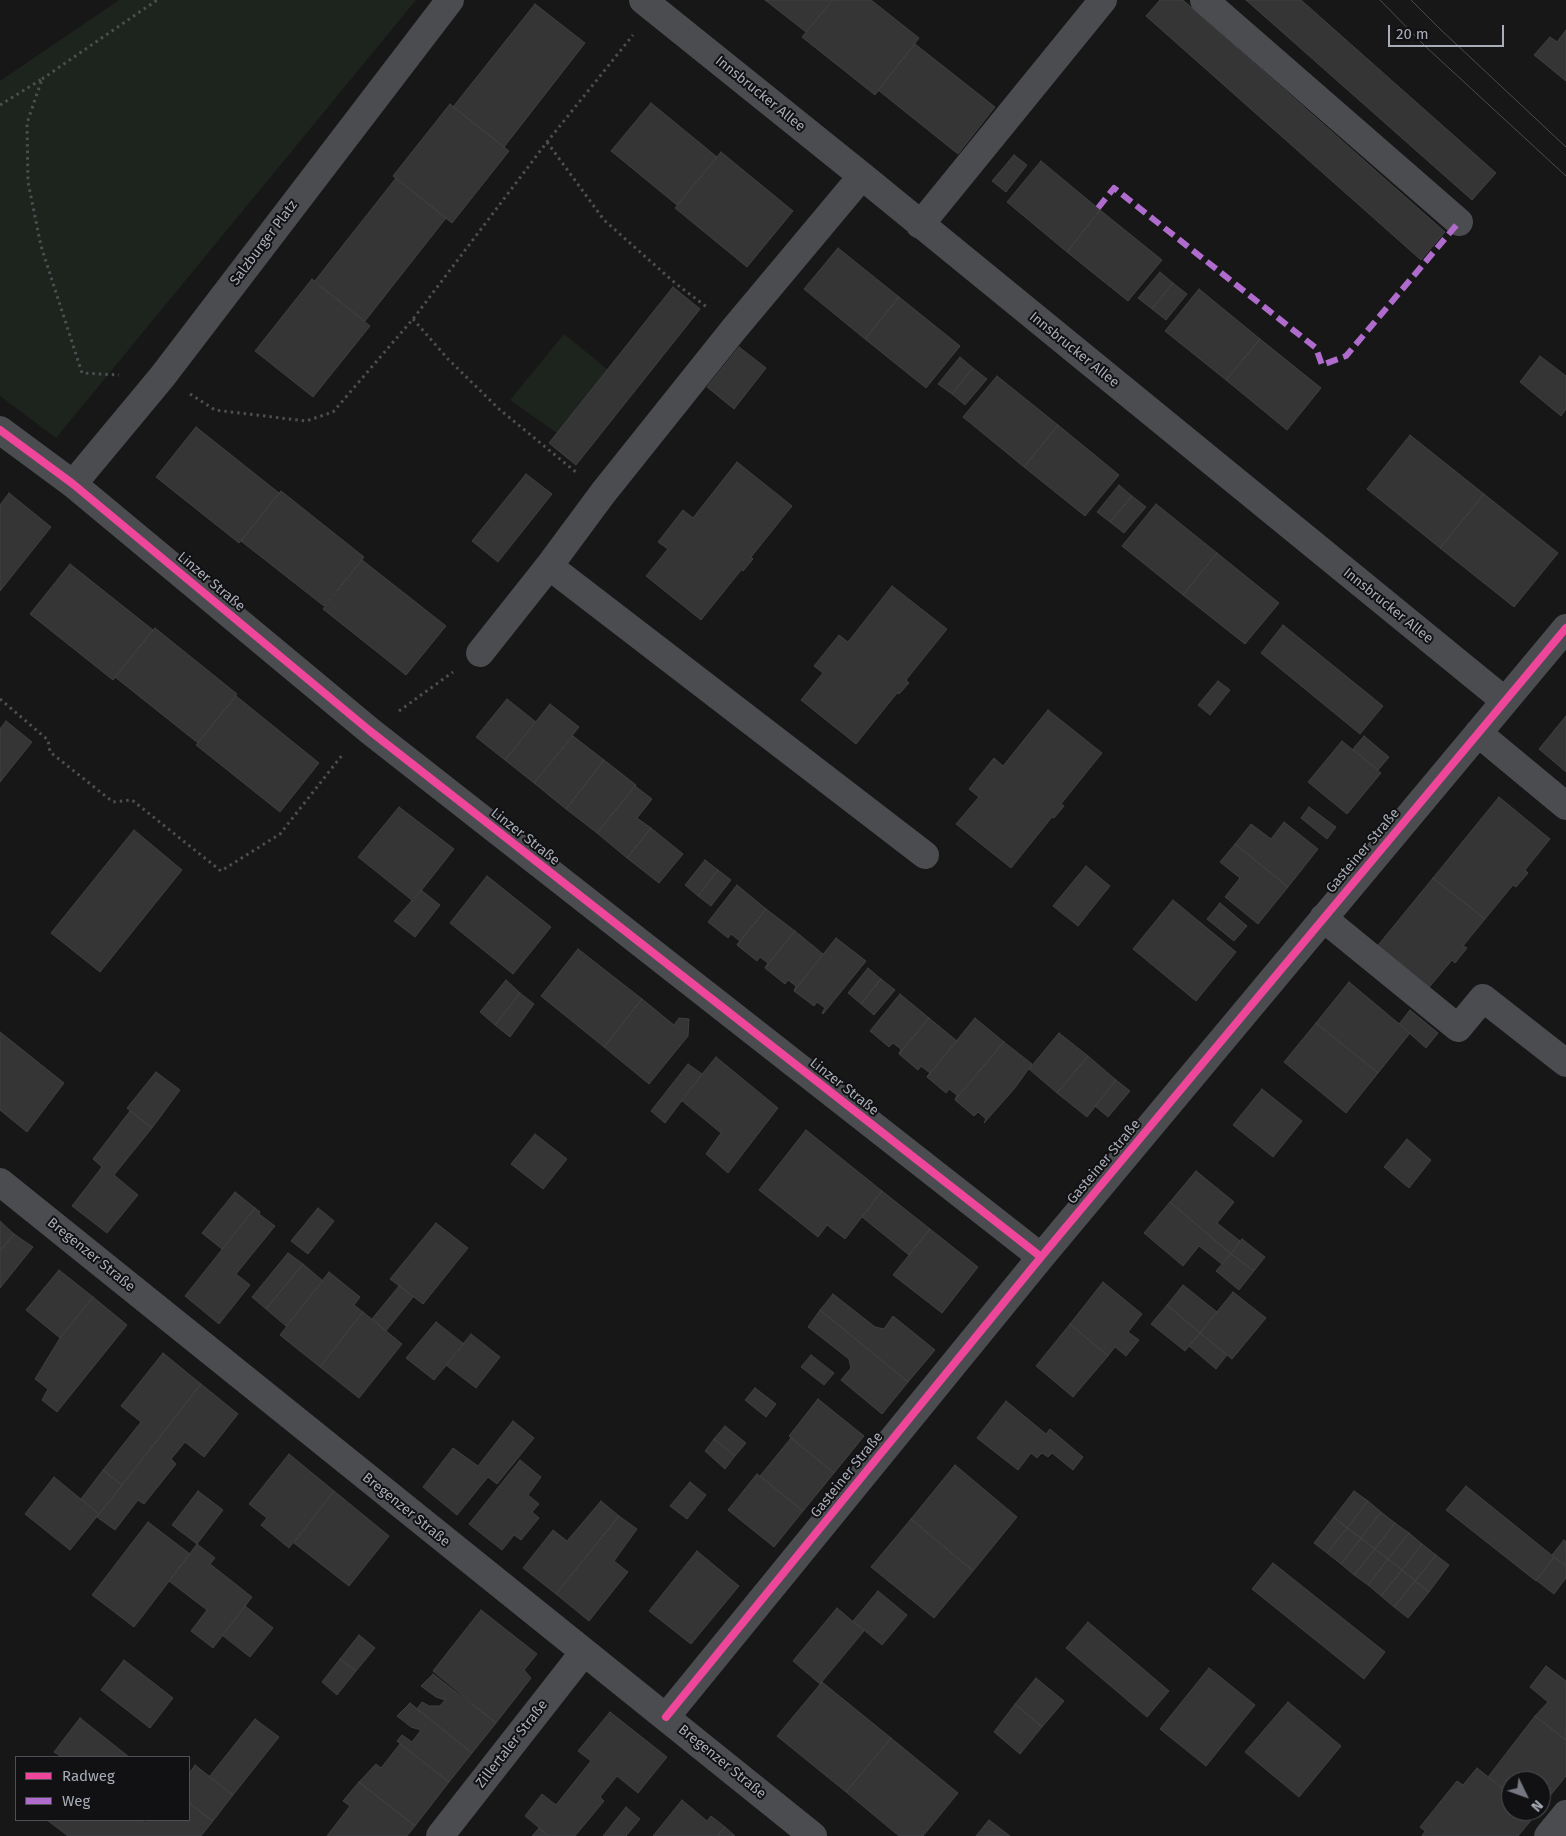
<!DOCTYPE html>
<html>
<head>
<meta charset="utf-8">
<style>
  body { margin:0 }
  #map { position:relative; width:1566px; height:1836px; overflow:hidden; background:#171717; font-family:"Fira Sans",sans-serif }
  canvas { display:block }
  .legend { position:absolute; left:15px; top:1756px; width:175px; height:65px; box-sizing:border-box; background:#111113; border:1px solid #4d4f55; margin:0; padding:6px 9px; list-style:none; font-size:15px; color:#a8adb8 }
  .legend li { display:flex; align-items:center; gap:10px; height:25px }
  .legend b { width:25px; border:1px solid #4d4f55 }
  .north { position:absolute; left:1501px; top:1771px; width:50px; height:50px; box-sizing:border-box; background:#111113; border:1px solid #4d4f55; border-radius:50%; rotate:132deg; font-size:14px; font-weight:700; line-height:20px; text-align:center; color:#a8adb8 }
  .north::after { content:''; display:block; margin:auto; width:18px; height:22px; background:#757880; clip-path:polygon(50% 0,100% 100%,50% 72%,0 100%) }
  .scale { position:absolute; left:1388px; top:25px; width:116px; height:22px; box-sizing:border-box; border:2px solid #a8adb8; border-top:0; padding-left:6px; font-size:15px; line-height:18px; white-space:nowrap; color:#a8adb8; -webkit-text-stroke:4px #111113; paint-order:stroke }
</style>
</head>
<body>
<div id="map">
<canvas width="1566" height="1836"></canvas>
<ul class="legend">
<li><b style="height:6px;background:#ed469a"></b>Radweg</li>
<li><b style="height:6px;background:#b06ccc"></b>Weg</li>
</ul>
<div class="north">N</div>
<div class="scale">20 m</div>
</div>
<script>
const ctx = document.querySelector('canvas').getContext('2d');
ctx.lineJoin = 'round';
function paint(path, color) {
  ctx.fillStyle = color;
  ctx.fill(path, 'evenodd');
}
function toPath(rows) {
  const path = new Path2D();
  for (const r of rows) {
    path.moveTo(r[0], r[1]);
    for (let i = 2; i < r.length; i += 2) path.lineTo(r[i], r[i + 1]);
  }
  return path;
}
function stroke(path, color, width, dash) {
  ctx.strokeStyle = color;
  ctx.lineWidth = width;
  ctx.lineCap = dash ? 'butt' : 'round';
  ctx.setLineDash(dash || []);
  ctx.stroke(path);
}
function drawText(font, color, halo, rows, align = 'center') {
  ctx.font = font + ' "Fira Sans",sans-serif';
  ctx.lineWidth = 4;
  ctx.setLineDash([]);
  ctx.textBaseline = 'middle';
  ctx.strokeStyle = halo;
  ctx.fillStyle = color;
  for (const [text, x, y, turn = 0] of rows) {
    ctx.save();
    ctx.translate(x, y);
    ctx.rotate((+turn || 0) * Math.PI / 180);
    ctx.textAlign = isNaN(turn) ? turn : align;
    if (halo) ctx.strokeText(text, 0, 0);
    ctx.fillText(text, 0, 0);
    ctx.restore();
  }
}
const green = toPath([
  [119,0,416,0,56,438,0,396,0,81],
  [564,334,607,369,557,433,510,400]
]);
const building = toPath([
  [765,0,832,0,806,32,765,0],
  [833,0,871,0,919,38,875,95,802,37,833,0],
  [1160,0,1183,0,1445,232,1421,260,1146,16,1160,0],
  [1246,0,1301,0,1496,173,1472,200,1246,0],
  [535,4,585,43,504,147,453,107,535,4],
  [1566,30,1566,81,1534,55,1550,37,1557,42,1566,30],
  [915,44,995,107,958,154,878,90,915,44],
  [651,103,717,157,677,205,611,151,651,103],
  [450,104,509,151,452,223,393,176,450,104],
  [721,152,793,211,747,267,675,208,721,152],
  [1014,155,1027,165,1006,192,992,181,1014,155],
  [1041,161,1100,210,1067,252,1007,202,1041,161],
  [396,178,446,218,365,321,314,282,396,178],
  [1100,210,1162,260,1128,301,1067,252,1100,210],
  [838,248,899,297,865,339,804,289,838,248],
  [1160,272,1173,283,1152,309,1138,298,1160,272],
  [312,279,370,326,313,397,255,351,312,279],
  [1173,283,1187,294,1166,320,1152,309,1173,283],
  [673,287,700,309,576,465,549,443,673,287],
  [1199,289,1260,339,1226,380,1165,331,1199,289],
  [899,297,960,346,926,388,865,339,899,297],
  [1260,339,1321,388,1287,430,1226,380,1260,339],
  [739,347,766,368,734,409,707,387,739,347],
  [1540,356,1566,376,1566,409,1561,416,1520,382,1540,356],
  [960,357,973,368,952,394,938,384,960,357],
  [973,368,987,379,965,405,952,394,973,368],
  [997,376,1058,425,1024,467,963,417,997,376],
  [1058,425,1119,475,1085,516,1024,467,1058,425],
  [196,427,279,493,239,543,156,477,196,427],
  [1410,435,1484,494,1440,548,1367,489,1410,435],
  [737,462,792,506,751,557,753,559,743,571,742,569,701,620,646,576,668,549,658,542,683,510,693,518,737,462],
  [526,474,552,494,498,562,472,541,526,474],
  [1119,485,1132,496,1110,522,1097,512,1119,485],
  [281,491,364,557,324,606,241,541,281,491],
  [9,493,51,527,0,591,0,505,9,493],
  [1484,494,1558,553,1514,607,1440,548,1484,494],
  [1132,496,1146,507,1124,533,1110,522,1132,496],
  [1156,504,1217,553,1183,595,1122,546,1156,504],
  [1217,553,1279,603,1245,644,1183,595,1217,553],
  [362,560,446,626,406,675,323,609,362,560],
  [70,564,153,630,113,680,30,614,70,564],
  [892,586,947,629,906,680,909,683,899,694,897,693,856,744,801,700,823,673,814,666,839,635,848,642,892,586],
  [1283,625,1383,706,1360,734,1261,653,1283,625],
  [155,628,237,694,198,743,115,677,155,628],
  [1218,681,1230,690,1210,715,1198,705,1218,681],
  [236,696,319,763,280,812,196,745,236,696],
  [507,699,536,722,505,760,476,737,507,699],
  [550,704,579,727,534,783,505,760,550,704],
  [1048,710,1102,753,1061,804,1064,806,1054,818,1052,817,1011,868,956,824,979,797,969,789,994,758,1003,766,1048,710],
  [1566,716,1566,772,1539,749,1566,716],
  [6,721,32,742,0,782,0,729,6,721],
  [573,736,604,760,566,809,534,783,573,736],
  [1364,736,1389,757,1378,770,1353,749,1364,736],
  [1342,741,1381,773,1347,814,1308,782,1342,741],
  [604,760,636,785,597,833,566,809,604,760],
  [635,786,652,799,637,818,651,828,627,858,597,833,635,786],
  [1499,797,1550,839,1525,870,1528,873,1516,887,1513,885,1485,919,1433,878,1499,797],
  [399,807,454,849,413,901,358,857,399,807],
  [1309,807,1336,827,1327,839,1301,818,1309,807],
  [1284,822,1318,849,1288,887,1235,844,1251,824,1271,839,1284,822],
  [651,828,683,854,659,883,627,858,651,828],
  [134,830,182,870,100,972,51,933,134,830],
  [1235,844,1288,887,1258,924,1225,897,1240,878,1220,862,1235,844],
  [705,860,718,870,698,896,685,885,705,860],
  [1086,866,1110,886,1078,926,1053,906,1086,866],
  [718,870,731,880,711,906,698,896,718,870],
  [487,876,551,927,513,974,450,923,487,876],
  [1433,878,1485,919,1463,946,1467,948,1455,963,1452,960,1426,991,1375,949,1433,878],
  [737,885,766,909,737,945,740,941,731,934,728,938,708,922,737,885],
  [421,890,440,905,415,937,394,921,421,890],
  [1173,900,1236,952,1196,1001,1133,949,1173,900],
  [1220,903,1247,926,1234,941,1207,919,1220,903],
  [766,909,795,931,765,968,768,963,760,957,757,961,737,945,766,909],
  [795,931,823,954,794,991,796,986,788,980,785,984,765,968,795,931],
  [836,938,866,961,823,1014,822,1013,825,1008,817,1002,814,1006,794,991,836,938],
  [578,949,642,999,604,1047,541,996,578,949],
  [868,968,881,979,861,1004,848,993,868,968],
  [881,979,895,990,874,1015,861,1004,881,979],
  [506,980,520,993,495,1025,480,1012,506,980],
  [1349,982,1410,1033,1378,1073,1316,1023,1349,982],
  [520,993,534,1004,510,1037,495,1025,520,993],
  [900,994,929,1018,899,1054,901,1049,893,1043,889,1047,870,1031,900,994],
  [642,999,674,1025,679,1018,689,1019,688,1036,649,1084,604,1047,642,999],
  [1410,1010,1438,1033,1426,1048,1399,1024,1410,1010],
  [929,1018,957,1041,927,1077,930,1073,921,1066,918,1070,899,1054,929,1018],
  [975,1018,1004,1042,955,1100,957,1095,949,1089,946,1093,927,1077,975,1018],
  [1316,1023,1378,1073,1346,1113,1284,1062,1316,1023],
  [0,1032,64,1083,27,1132,0,1110,0,1032],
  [1059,1033,1088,1056,1057,1093,1029,1069,1059,1033],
  [1004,1042,1032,1064,1015,1088,984,1123,986,1119,978,1112,974,1116,955,1100,1004,1042],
  [1088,1056,1116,1080,1087,1117,1057,1093,1088,1056],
  [716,1057,778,1108,728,1173,706,1154,721,1133,681,1100,716,1057],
  [688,1064,702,1074,665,1123,651,1111,688,1064],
  [156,1072,180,1090,152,1128,127,1108,156,1072],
  [1116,1080,1130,1091,1108,1117,1095,1106,1116,1080],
  [1262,1089,1302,1121,1273,1157,1233,1125,1262,1089],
  [130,1111,152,1128,114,1175,138,1195,107,1233,72,1206,102,1167,93,1159,130,1111],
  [806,1130,882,1191,845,1239,827,1225,818,1237,759,1190,806,1130],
  [535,1134,567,1159,543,1189,511,1164,535,1134],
  [1407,1139,1431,1160,1409,1188,1384,1167,1407,1139],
  [1196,1171,1234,1202,1217,1223,1240,1241,1231,1254,1170,1202,1196,1171],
  [882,1191,930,1229,909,1255,862,1217,882,1191],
  [235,1192,255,1208,222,1249,202,1233,235,1192],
  [1170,1202,1231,1254,1222,1264,1199,1246,1183,1266,1144,1233,1170,1202],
  [255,1208,260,1212,259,1214,275,1226,236,1274,250,1285,219,1324,185,1296,255,1208],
  [318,1208,334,1221,308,1254,291,1241,318,1208],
  [0,1221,14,1234,0,1251,0,1221],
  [436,1223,468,1248,423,1304,390,1279,436,1223],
  [930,1229,978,1267,942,1313,893,1275,930,1229],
  [14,1234,33,1247,0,1288,0,1251,14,1234],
  [1242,1239,1265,1257,1254,1271,1231,1254,1242,1239],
  [288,1253,303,1264,266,1309,252,1297,288,1253],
  [1231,1254,1254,1271,1239,1290,1216,1271,1231,1254],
  [303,1264,323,1281,286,1326,266,1309,303,1264],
  [59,1270,93,1297,60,1338,26,1310,59,1270],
  [329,1272,360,1297,354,1305,363,1312,320,1367,280,1335,329,1272],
  [1103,1282,1142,1314,1128,1332,1139,1340,1126,1356,1115,1347,1108,1356,1070,1324,1103,1282],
  [1183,1285,1217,1312,1200,1333,1167,1305,1183,1285],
  [399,1286,413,1297,386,1331,372,1319,399,1286],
  [1233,1292,1266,1318,1232,1359,1200,1333,1233,1292],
  [833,1294,875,1327,884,1329,893,1316,935,1350,908,1382,820,1310,833,1294],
  [93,1297,127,1325,57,1412,42,1400,48,1389,35,1379,60,1338,93,1297],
  [1167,1305,1200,1333,1185,1351,1151,1324,1167,1305],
  [820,1310,908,1382,882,1414,841,1380,851,1368,849,1359,808,1327,820,1310],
  [363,1312,402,1344,359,1398,320,1367,363,1312],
  [436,1322,464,1344,434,1380,406,1358,436,1322],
  [1070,1324,1108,1356,1073,1397,1036,1366,1070,1324],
  [1200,1333,1227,1355,1216,1369,1189,1346,1200,1333],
  [471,1334,500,1357,476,1388,446,1365,471,1334],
  [163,1353,201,1384,122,1485,103,1470,141,1422,121,1406,163,1353],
  [811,1355,834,1373,824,1385,801,1367,811,1355],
  [201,1384,238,1414,204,1457,185,1442,171,1459,176,1464,144,1504,138,1500,115,1530,97,1517,201,1384],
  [755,1388,776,1404,766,1417,745,1400,755,1388],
  [818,1399,864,1436,834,1473,789,1436,818,1399],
  [1006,1401,1046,1434,1050,1429,1083,1457,1073,1470,1052,1453,1048,1457,1042,1453,1037,1458,1031,1453,1018,1470,977,1438,1006,1401],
  [513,1421,534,1438,497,1484,488,1477,457,1515,423,1487,453,1448,478,1466,513,1421],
  [725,1426,746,1443,735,1456,714,1439,725,1426],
  [791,1438,834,1473,803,1511,760,1476,791,1438],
  [714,1439,735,1456,725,1469,705,1451,714,1439],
  [289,1454,334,1491,289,1548,261,1525,267,1518,249,1504,289,1454],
  [520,1460,541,1477,528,1495,539,1504,532,1512,539,1518,521,1540,514,1535,502,1550,469,1524,520,1460],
  [955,1465,1017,1517,973,1571,911,1519,955,1465],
  [103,1470,122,1485,99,1514,81,1499,103,1470],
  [757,1474,803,1511,774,1547,728,1510,757,1474],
  [54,1477,99,1514,70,1550,25,1514,54,1477],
  [690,1482,706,1495,687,1519,670,1506,690,1482],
  [1466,1486,1554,1557,1536,1581,1446,1510,1466,1486],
  [198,1491,223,1510,197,1544,172,1525,198,1491],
  [334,1491,389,1536,349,1586,294,1543,334,1491],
  [1354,1491,1368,1501,1347,1528,1334,1517,1354,1491],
  [601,1501,619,1516,556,1594,523,1568,553,1530,567,1541,601,1501],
  [1368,1501,1381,1512,1361,1538,1347,1528,1368,1501],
  [1381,1512,1395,1523,1375,1549,1361,1538,1381,1512],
  [619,1516,637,1529,614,1561,628,1572,589,1621,556,1594,619,1516],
  [1334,1517,1347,1528,1327,1553,1314,1543,1334,1517],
  [911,1519,973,1571,934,1618,871,1567,911,1519],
  [148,1522,190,1554,134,1627,92,1595,148,1522],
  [1395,1523,1409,1533,1388,1559,1375,1549,1395,1523],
  [1347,1528,1361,1538,1341,1564,1327,1553,1347,1528],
  [1409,1533,1422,1544,1402,1570,1388,1559,1409,1533],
  [1361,1538,1375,1549,1354,1575,1341,1564,1361,1538],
  [1564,1540,1566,1542,1566,1566,1552,1555,1564,1540],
  [197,1544,215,1558,210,1564,252,1597,213,1648,191,1631,207,1610,169,1581,197,1544],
  [1422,1544,1436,1555,1415,1581,1402,1570,1422,1544],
  [1375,1549,1388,1559,1368,1585,1354,1575,1375,1549],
  [697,1551,739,1586,691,1644,649,1611,697,1551],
  [1436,1555,1449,1565,1429,1592,1415,1581,1436,1555],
  [1554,1557,1566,1566,1566,1578,1554,1594,1536,1580,1554,1557],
  [1388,1559,1402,1570,1381,1596,1368,1585,1388,1559],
  [1273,1563,1385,1652,1364,1679,1252,1589,1273,1563],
  [1402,1570,1415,1581,1394,1607,1381,1596,1402,1570],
  [1415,1581,1429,1592,1408,1618,1394,1607,1415,1581],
  [878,1591,907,1615,882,1645,853,1621,878,1591],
  [245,1606,273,1628,250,1657,222,1635,245,1606],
  [837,1608,864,1631,820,1684,793,1661,837,1608],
  [481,1610,537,1654,524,1670,531,1678,496,1723,433,1671,481,1610],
  [1088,1622,1169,1691,1147,1717,1066,1648,1088,1622],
  [359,1635,375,1648,356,1671,340,1659,359,1635],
  [340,1659,356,1671,337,1695,322,1682,340,1659],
  [124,1660,173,1698,150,1728,101,1690,124,1660],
  [1546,1666,1566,1681,1566,1740,1535,1716,1548,1702,1530,1687,1546,1666],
  [1209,1668,1255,1705,1206,1766,1160,1729,1209,1668],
  [433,1674,496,1723,472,1753,417,1709,422,1702,429,1706,440,1706,445,1700,436,1697,421,1686,433,1674],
  [1036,1678,1064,1701,1042,1727,1015,1704,1036,1678],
  [822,1682,891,1738,846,1792,777,1736,822,1682],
  [1288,1702,1341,1746,1299,1797,1245,1752,1288,1702],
  [410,1703,472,1753,449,1782,397,1741,402,1735,412,1742,421,1730,411,1727,397,1716,410,1703],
  [1015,1704,1042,1727,1020,1754,994,1732,1015,1704],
  [610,1712,667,1757,638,1793,617,1776,600,1797,604,1801,575,1836,549,1836,525,1816,542,1794,556,1805,591,1761,578,1751,610,1712],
  [1535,1716,1566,1740,1566,1776,1541,1807,1541,1781,1511,1781,1511,1795,1488,1777,1535,1716],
  [80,1718,129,1757,62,1757,54,1752,80,1718],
  [255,1719,279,1737,233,1795,209,1777,255,1719],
  [891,1738,958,1793,923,1836,899,1836,846,1792,891,1738],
  [400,1744,449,1782,415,1826,359,1782,376,1764,381,1768,400,1744],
  [195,1765,233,1795,213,1821,189,1803,189,1774,195,1765],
  [1477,1768,1511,1795,1511,1811,1531,1811,1535,1814,1533,1818,1518,1836,1422,1836,1425,1831,1420,1827,1457,1781,1463,1785,1477,1768],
  [359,1782,415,1826,407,1836,327,1836,350,1806,343,1801,359,1782],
  [682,1800,707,1821,711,1816,725,1827,717,1836,653,1836,682,1800],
  [189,1803,213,1821,201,1836,68,1836,47,1820,142,1820,146,1823,148,1820,189,1820,189,1803],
  [626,1807,640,1819,626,1836,603,1836,626,1807],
  [989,1820,1010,1836,976,1836,989,1820],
  [725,1827,735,1836,717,1836,725,1827],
  [539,1828,549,1836,532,1836,539,1828]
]);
const path = toPath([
  [42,79,157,0],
  [0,105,42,79,27,123,28,182,41,246,82,373,119,375],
  [547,142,604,220,675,283,708,308],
  [413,319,448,359,499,409,577,473],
  [190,394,215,410,306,421,333,412,413,319,547,142,633,35],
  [0,699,48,740,50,752,113,802,132,800,221,871,280,834,343,754],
  [399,711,453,672]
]);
const minor = toPath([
  [643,0,862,176,1505,701],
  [1204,0,1459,222],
  [920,225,1103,0],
  [0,430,73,484,370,731,1041,1257],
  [73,484,162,377,450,0],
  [549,566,603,493,734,329,862,176],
  [480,653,549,566,925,855],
  [1478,733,1566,806],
  [1323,918,1458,1028,1483,998,1566,1063],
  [0,1182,813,1836],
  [666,1717,1041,1257,1566,628],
  [440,1836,584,1652],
  [1548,1836,1566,1814]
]);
const tram = toPath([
  [1380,0,1425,46,1566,176],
  [1411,0,1440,29,1566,147]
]);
const quiet = toPath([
  [1098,208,1114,188,1316,348,1322,365,1346,356,1459,222]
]);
const cycleway = toPath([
  [0,430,73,484,370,731,1041,1257],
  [666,1717,1041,1257,1566,628]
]);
const streetNames = [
  ["Innsbrucker Allee",760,94,39],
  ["Salzburger Platz",264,243,-53],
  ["Innsbrucker Allee",1074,350,39],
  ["Linzer Straße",211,582,40],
  ["Innsbrucker Allee",1388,606,39],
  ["Linzer Straße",525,837,38],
  ["Gasteiner Straße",1363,851,-50],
  ["Linzer Straße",844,1087,38],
  ["Gasteiner Straße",1104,1162,-50],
  ["Bregenzer Straße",91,1255,39],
  ["Gasteiner Straße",847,1475,-51],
  ["Bregenzer Straße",406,1510,39],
  ["Zillertaler Straße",512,1744,-52],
  ["Bregenzer Straße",722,1762,39]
];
paint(green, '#1d241e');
paint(building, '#353536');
stroke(building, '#3f4043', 1);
stroke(path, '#4d4e52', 3, [2.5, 4]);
stroke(minor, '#4b4c50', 28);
stroke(tram, '#4b4c4f', 1);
stroke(quiet, '#b06ccc', 6, [12, 6]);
stroke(cycleway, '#ed469a', 8);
drawText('14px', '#a8adb8', '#111113', streetNames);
</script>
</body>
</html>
